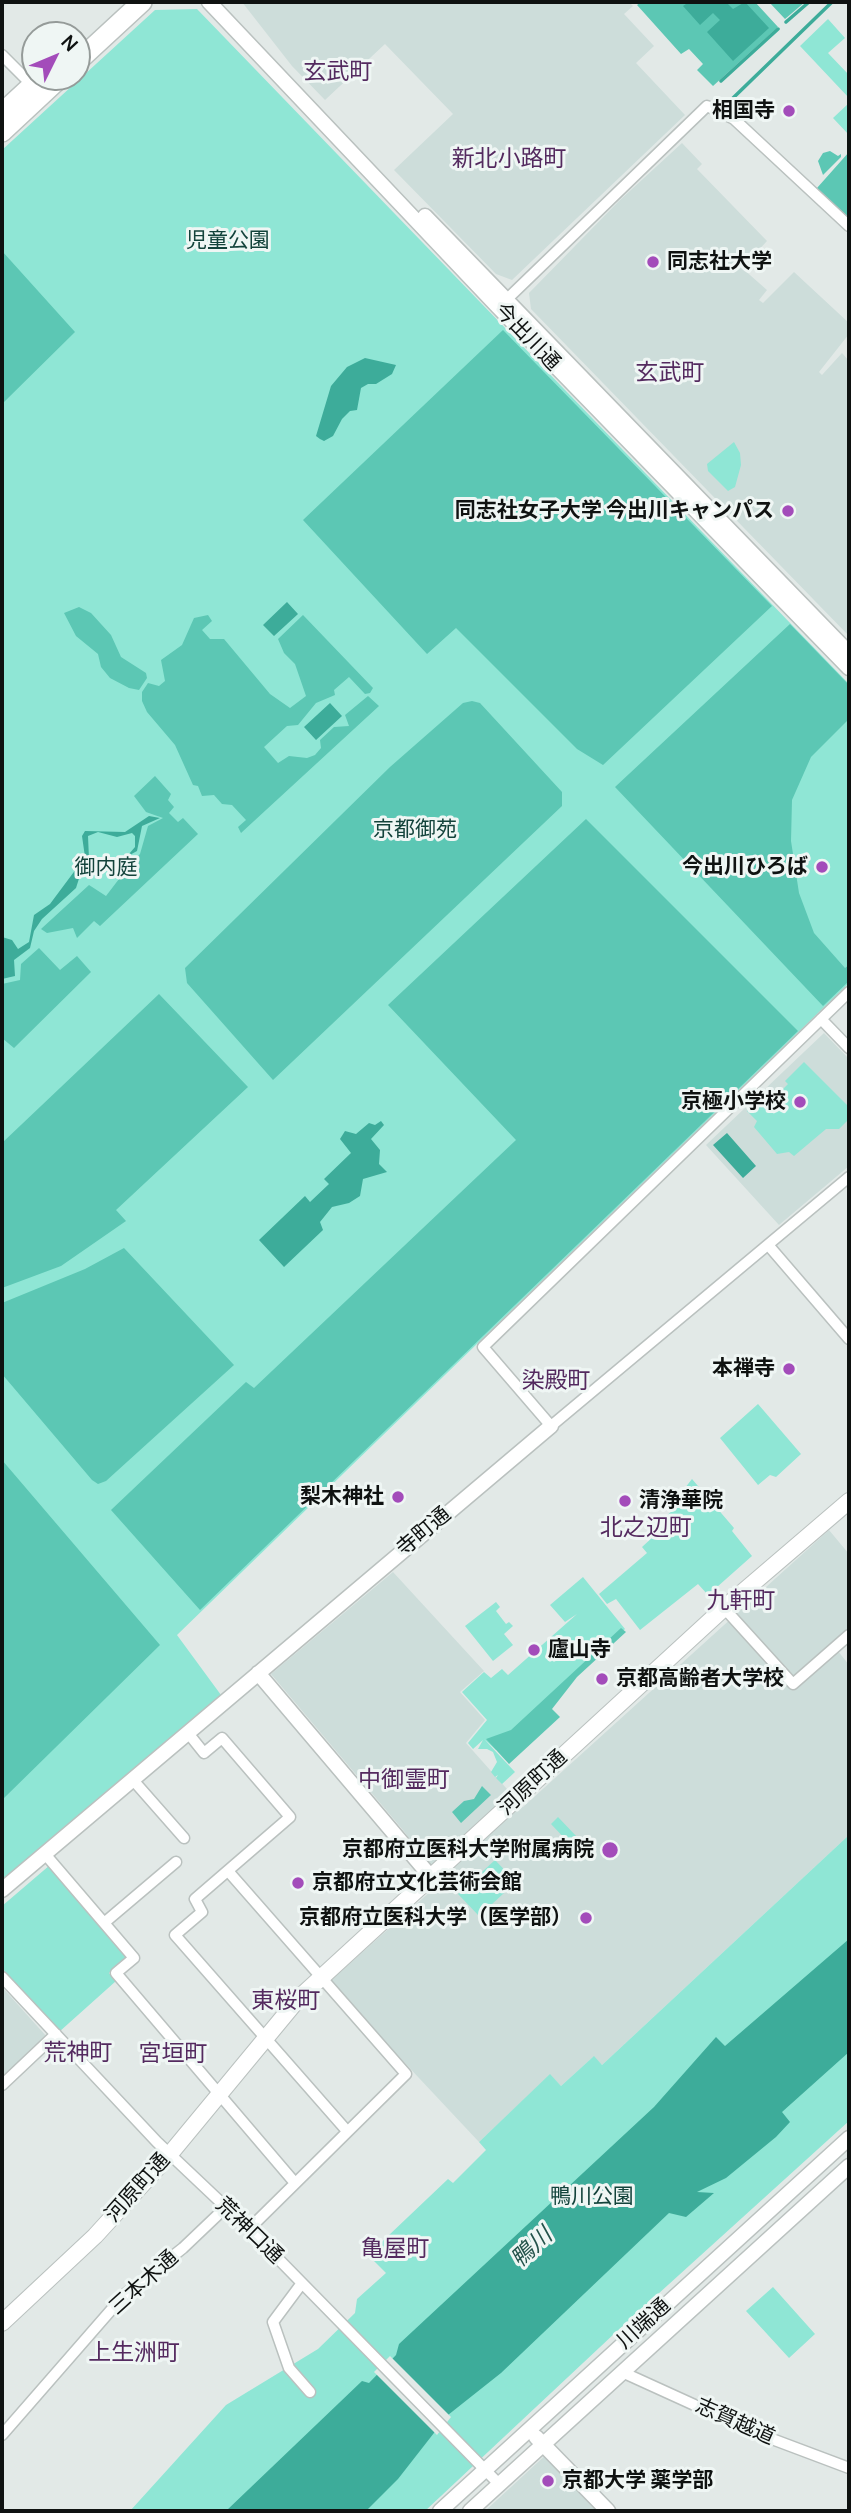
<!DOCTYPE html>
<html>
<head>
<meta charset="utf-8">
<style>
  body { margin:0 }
  #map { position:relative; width:851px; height:2513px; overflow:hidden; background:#e2e9e7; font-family:Manrope,sans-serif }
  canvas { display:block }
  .frame { position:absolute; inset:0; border:4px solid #0f1211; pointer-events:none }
  .north { position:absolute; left:21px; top:21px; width:70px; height:70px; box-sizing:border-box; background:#eff6f4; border:2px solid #959b99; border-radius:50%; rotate:47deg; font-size:19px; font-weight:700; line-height:28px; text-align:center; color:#0f1211 }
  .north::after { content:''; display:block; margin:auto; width:24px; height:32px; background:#a34cba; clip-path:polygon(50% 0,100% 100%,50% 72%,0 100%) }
</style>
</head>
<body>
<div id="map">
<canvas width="851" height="2513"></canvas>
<div class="frame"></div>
<div class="north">N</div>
</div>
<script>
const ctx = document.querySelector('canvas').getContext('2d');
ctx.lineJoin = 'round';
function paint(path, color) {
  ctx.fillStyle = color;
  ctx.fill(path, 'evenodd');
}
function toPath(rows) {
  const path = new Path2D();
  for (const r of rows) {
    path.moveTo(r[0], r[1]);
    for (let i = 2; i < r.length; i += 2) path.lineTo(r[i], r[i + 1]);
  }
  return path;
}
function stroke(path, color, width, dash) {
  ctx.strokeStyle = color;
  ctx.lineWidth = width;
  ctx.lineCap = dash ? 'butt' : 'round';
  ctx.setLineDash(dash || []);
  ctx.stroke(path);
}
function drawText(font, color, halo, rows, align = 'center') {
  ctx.font = font + ' Manrope,"Noto Sans JP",sans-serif';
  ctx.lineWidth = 6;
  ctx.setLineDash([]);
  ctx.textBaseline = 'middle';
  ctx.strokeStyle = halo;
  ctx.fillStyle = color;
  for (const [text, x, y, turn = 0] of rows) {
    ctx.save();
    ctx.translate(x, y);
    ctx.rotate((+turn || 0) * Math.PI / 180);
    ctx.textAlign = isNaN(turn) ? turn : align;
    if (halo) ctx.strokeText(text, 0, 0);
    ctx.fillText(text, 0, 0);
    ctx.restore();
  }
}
const built = toPath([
  [242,2,629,2,633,6,624,14,654,46,636,63,685,115,512,280,496,274,394,170,453,114,385,44,325,100,292,66],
  [682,143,702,164,697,169,767,241,742,268,767,290,759,300,763,303,794,272,849,323,849,334,819,372,822,375,842,353,849,361,849,636,531,309,529,293,619,201],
  [824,1033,849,1059,849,1166,779,1225,706,1145],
  [829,1530,849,1554,849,1641,838,1651,849,1665,849,1835,602,2065,593,2057,561,2086,550,2075,479,2142,329,1982,441,1882,403,1830,271,1674,393,1572,484,1671,460,1692,485,1720,466,1743,523,1807],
  [2,1987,47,2037,2,2078],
  [550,2451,608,2511,485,2511]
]);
const green = toPath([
  [197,9,849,684,849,983,177,1635,221,1695,2,1882,2,150,155,10],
  [828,19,845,38,828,53,849,75,849,98,800,46],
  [849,103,849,135,833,118],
  [734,442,740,453,741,465,735,487,728,491,708,471,707,464],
  [804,1062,849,1107,849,1119,839,1129,826,1129,794,1156,789,1152,777,1154,754,1127,757,1121,747,1111,768,1092,782,1090,788,1084,785,1081],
  [758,1404,801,1454,776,1477,770,1475,758,1485,720,1438],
  [692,1479,734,1528,732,1531,752,1556,708,1595,698,1584,640,1630,616,1599,607,1604,599,1594,647,1553,642,1547,654,1536,650,1530,686,1499,681,1493],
  [583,1577,625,1629,496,1750,484,1739,515,1772,502,1784,496,1778,498,1775,495,1777,491,1772,497,1762,493,1752,487,1749,478,1749,483,1740,473,1749,468,1743,487,1720,462,1692,484,1672,491,1678,502,1669,508,1675,577,1614,565,1622,550,1605],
  [496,1602,500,1607,496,1611,506,1624,509,1622,513,1626,504,1634,513,1645,493,1661,465,1626],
  [558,1817,577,1837,570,1844,551,1824],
  [849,1835,849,2121,615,2333,425,2511,130,2511,226,2405,318,2349,355,2313,357,2299,386,2273,368,2255,448,2179,453,2183,486,2150,479,2142,550,2074,561,2086,594,2056,602,2065],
  [495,1860,516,1882,479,1916,458,1894],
  [50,1865,128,1956,109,1973,116,1981,59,2032,2,1968,2,1906],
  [773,2287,815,2334,789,2358,746,2311]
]);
const forest = toPath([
  [641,2,755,2,778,27,713,86,697,70,703,64,689,49,681,54,637,5],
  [769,2,805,2,785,19],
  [830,151,838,156,841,154,841,157,823,175,818,161,823,153],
  [849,152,849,220,817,188],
  [2,251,75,332,2,404,4,336],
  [503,330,772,606,603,765,577,749,456,628,427,654,303,520],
  [79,607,91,613,111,635,121,657,146,673,147,678,139,690,129,688,110,678,101,667,98,654,76,636,64,613],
  [208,615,212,621,202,630,210,639,224,639,270,694,290,708,306,696,295,664,284,653,278,639,303,615,373,688,370,693,365,694,349,677,334,690,335,695,316,703,298,725,287,726,264,747,278,763,289,756,307,758,315,755,321,748,320,740,334,727,349,726,345,715,368,696,379,706,241,833,238,827,246,820,232,805,222,804,214,795,202,796,198,786,193,785,175,745,147,712,142,701,142,692,148,683,159,686,165,681,161,660,182,645,194,618],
  [790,624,849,685,849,719,811,757,792,800,791,841,799,893,814,933,845,968,849,965,849,981,823,1006,615,787],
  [472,701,480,703,562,792,562,806,273,1080,187,983,185,968,390,767,463,703],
  [155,776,171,794,168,800,174,807,169,813,178,822,183,818,198,834,100,926,94,921,77,938,73,928,47,933,41,929,89,885,106,896,119,879,110,872,130,864,140,854,148,826,163,818,146,812,134,796],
  [586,819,798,1031,200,1610,111,1510,246,1382,254,1388,516,1140,388,1005],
  [39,948,60,970,77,956,91,972,14,1048,2,1038,2,984,20,980,21,964],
  [159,994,248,1087,116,1210,126,1221,61,1266,2,1288,2,1143],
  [124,1248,234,1365,106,1481,98,1484,92,1480,2,1374,2,1303,85,1269],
  [2,1460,160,1645,2,1800],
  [621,1628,626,1632,577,1677,552,1709,560,1717,509,1764,486,1739,511,1730],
  [482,1786,491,1795,461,1823,452,1812,464,1801,474,1799]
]);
const water = toPath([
  [689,2,726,2,733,9,745,2,769,28,733,61,707,32,720,20,713,13,700,25,683,6],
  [365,358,396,365,392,374,376,384,368,384,361,388,357,410,350,411,342,419,333,436,324,441,320,439,316,436,331,386,347,367],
  [287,602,298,614,274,636,263,625],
  [330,703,342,716,316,740,304,727],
  [149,816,160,818,142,826,137,851,110,866,93,863,83,866,76,888,42,919,34,931,30,948,14,960,15,976,2,979,2,937,12,940,18,949,29,942,34,915,50,904,85,857,82,836,85,831,125,832],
  [98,832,117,837,132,833,135,836,135,847,129,854,117,860,89,859,88,836],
  [381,1121,384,1125,371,1139,380,1150,379,1164,387,1172,363,1179,360,1196,349,1203,332,1207,320,1222,323,1230,284,1267,259,1240,305,1196,310,1202,329,1184,324,1179,351,1153,340,1139,345,1131,356,1134,369,1123,375,1125],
  [727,1133,756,1166,743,1178,713,1145],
  [849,1939,849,2052,782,2112,790,2122,776,2137,726,2178,697,2192,714,2193,686,2217,669,2213,501,2373,448,2415,398,2479,366,2511,226,2511,362,2381,369,2383,396,2355,399,2344,654,2107,716,2037,725,2046]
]);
const pier = toPath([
  [390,2356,451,2417,437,2435,374,2372]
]);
const stream = toPath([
  [786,22,809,2],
  [721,81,778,29],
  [733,98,831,3]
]);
const street = toPath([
  [2,55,32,85],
  [503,303,707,106,734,119,849,226],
  [849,992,483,1347,551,1426,849,1177],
  [821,1019,849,1048],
  [769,1246,849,1339],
  [724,1608,793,1684,849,1635],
  [188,1733,204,1753,222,1738,290,1817,195,1899,202,1912,175,1935,347,2131],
  [133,1780,184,1838],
  [45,1854,134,1958,116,1973,295,2183],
  [228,1871,406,2074,249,2229],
  [104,1923,176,1862],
  [2,1977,157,2142,249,2229,499,2484],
  [2,2085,56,2034],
  [302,2283,273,2322,289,2368,310,2392],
  [622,2372,756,2433,849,2468],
  [2,2435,125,2294,183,2248,225,2208]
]);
const secondary = toPath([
  [209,2,498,307,849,668],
  [425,216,849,653],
  [258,1673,431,1877],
  [2,1890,551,1426],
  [536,2437,608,2511],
  [440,2511,849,2138],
  [470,2511,849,2166]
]);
const primary = toPath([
  [2,2323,95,2236,170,2154,299,1998,724,1608,849,1501]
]);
const highway = toPath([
  [77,62,142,2],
  [2,113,41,77],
  [2,132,61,77]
]);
const markers = [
  [789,111,7,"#a34cba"],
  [653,262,7,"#a34cba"],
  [788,511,7,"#a34cba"],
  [822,867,7,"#a34cba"],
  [800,1102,7,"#a34cba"],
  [789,1369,7,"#a34cba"],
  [398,1497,7,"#a34cba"],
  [625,1501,7,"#a34cba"],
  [534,1650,7,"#a34cba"],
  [602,1679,7,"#a34cba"],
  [610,1850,9,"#a34cba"],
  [298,1883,7,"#a34cba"],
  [586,1918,7,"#a34cba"],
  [548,2481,7,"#a34cba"]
];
const poiNames = [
  ["相国寺",775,111],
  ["同志社大学",667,262,"left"],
  ["同志社女子大学 今出川キャンパス",774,511],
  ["今出川ひろば",808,867],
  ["京極小学校",786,1102],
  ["本禅寺",775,1369],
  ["梨木神社",384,1497],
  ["清浄華院",639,1501,"left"],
  ["廬山寺",548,1650,"left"],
  ["京都高齢者大学校",616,1679,"left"],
  ["京都府立医科大学附属病院",594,1850],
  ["京都府立文化芸術会館",312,1883,"left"],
  ["京都府立医科大学（医学部）",572,1918],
  ["京都大学 薬学部",562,2481,"left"]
];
const parkNames = [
  ["児童公園",228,241],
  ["京都御苑",415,830],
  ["御内庭",106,868],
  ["鴨川公園",592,2197]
];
const streetNames = [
  ["今出川通",527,337,46],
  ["寺町通",424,1532,-40],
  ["河原町通",533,1783,-43],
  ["河原町通",138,2188,-48],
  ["荒神口通",249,2231,44],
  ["三本木通",144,2283,-42],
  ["川端通",644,2324,-42],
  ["志賀越道",735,2422,24]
];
const neighbourhoodNames = [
  ["玄武町",338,73],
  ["新北小路町",509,160],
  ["玄武町",670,374],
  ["染殿町",556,1382],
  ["北之辺町",646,1529],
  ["九軒町",741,1602],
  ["中御霊町",404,1781],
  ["東桜町",286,2002],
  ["荒神町",78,2054],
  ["宮垣町",173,2055],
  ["亀屋町",395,2250],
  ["上生洲町",134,2354]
];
const waterNames = [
  ["鴨川",532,2248,-43]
];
paint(built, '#cdddda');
paint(green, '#8fe6d5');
paint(forest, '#5cc7b4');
paint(water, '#3dac9a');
paint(pier, '#e2e9e7');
stroke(stream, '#3dac9a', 3.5);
stroke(street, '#bac1bf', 13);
stroke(secondary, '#bac1bf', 17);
stroke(primary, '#bac1bf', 18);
stroke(highway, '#bac1bf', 22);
stroke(street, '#fff', 10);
stroke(secondary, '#fff', 14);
stroke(primary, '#fff', 16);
stroke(highway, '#fff', 19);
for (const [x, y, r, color] of markers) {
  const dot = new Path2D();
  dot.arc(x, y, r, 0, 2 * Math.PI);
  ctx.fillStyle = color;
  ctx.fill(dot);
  stroke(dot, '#eff6f4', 2.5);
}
drawText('bold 21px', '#0f1211', '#eff6f4', poiNames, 'right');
drawText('21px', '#13433b', '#eff6f4', parkNames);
drawText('21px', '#0f1211', '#eff6f4', streetNames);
drawText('23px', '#542a5f', '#eff6f4', neighbourhoodNames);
drawText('italic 23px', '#24534b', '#eff6f4', waterNames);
</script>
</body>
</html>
